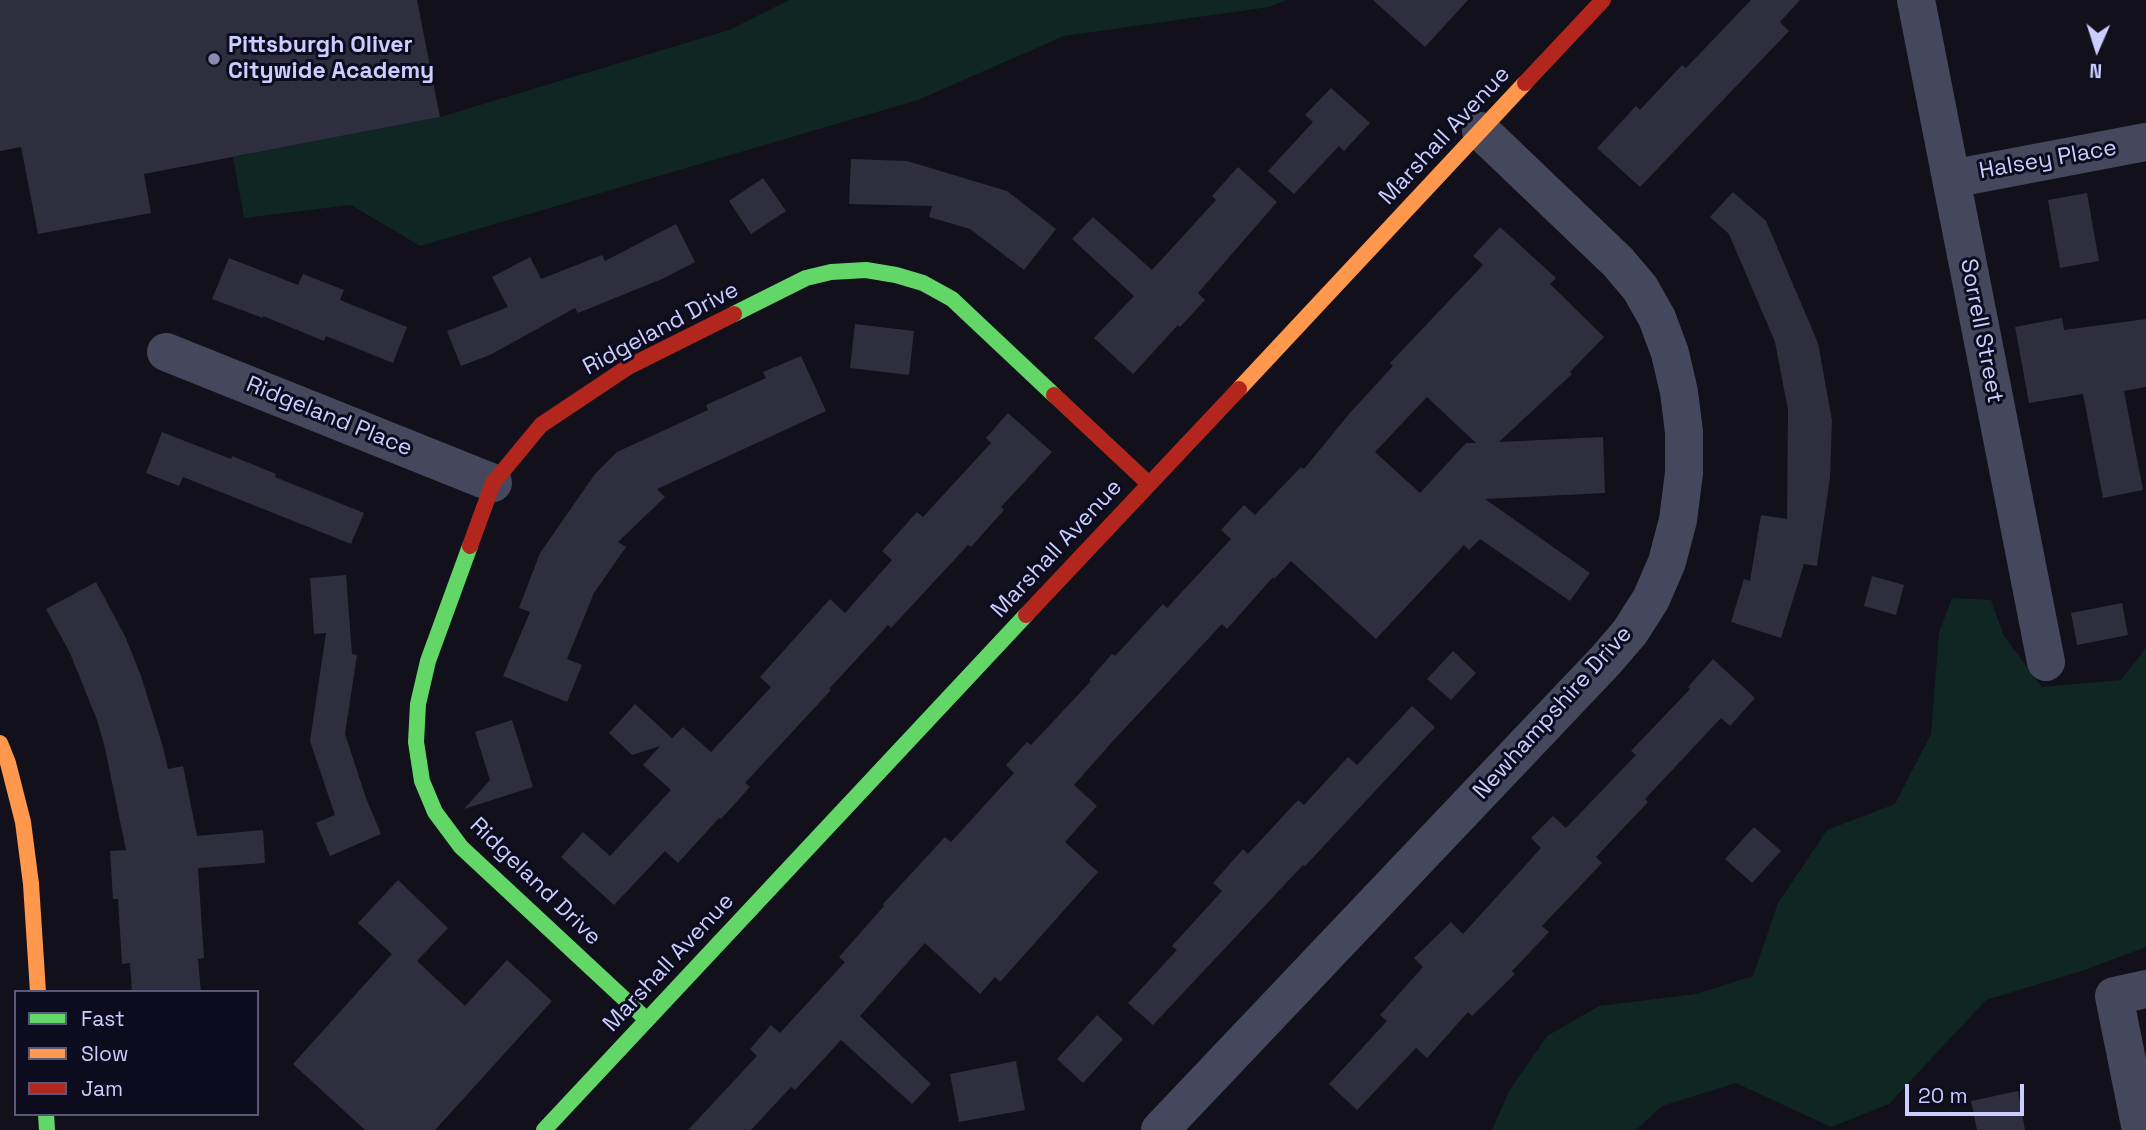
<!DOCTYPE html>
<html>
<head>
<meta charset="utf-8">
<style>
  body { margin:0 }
  #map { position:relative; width:2146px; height:1130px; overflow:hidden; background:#11101b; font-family:"Space Grotesk",sans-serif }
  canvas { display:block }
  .legend { position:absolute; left:14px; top:990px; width:245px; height:126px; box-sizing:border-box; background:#0d0c1f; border:2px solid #595979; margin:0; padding:9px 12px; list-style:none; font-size:21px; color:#cbcdff }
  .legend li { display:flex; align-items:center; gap:14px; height:35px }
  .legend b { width:35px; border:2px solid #595979 }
  .north { position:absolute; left:2062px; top:14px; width:70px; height:70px; -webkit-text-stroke:5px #0d0c1f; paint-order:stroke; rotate:183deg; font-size:19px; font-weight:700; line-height:28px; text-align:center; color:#cbcdff }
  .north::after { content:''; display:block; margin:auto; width:24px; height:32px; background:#cbcdff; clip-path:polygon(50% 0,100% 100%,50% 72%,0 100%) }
  .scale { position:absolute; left:1905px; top:1084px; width:119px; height:32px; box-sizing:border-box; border:4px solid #cbcdff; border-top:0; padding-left:9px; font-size:21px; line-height:24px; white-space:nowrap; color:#cbcdff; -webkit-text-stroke:5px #0d0c1f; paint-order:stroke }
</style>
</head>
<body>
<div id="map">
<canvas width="2146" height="1130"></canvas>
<ul class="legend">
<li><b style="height:9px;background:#63d668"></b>Fast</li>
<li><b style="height:9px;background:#ff974d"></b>Slow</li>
<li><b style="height:9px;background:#b3261e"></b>Jam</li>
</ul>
<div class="north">N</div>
<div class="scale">20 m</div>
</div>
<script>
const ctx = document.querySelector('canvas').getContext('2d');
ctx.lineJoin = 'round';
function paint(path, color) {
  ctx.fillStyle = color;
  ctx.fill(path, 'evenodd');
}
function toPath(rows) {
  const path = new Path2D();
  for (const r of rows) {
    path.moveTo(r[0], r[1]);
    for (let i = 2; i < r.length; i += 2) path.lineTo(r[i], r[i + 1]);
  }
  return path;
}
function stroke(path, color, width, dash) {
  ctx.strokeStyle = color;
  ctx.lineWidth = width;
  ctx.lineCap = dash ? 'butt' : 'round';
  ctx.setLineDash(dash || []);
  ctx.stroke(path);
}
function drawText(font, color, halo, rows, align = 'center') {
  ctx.font = font + ' "Space Grotesk",sans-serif';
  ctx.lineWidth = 6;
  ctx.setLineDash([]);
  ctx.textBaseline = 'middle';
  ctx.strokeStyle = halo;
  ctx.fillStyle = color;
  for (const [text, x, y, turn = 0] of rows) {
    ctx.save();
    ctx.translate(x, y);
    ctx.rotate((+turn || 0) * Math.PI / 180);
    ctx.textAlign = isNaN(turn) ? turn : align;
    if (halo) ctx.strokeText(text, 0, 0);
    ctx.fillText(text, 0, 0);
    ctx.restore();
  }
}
const green = toPath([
  [789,0,1286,0,1269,7,1064,36,918,100,420,246,351,205,244,218,233,157,440,117,729,30],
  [1952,598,1991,600,2004,636,2042,687,2121,680,2146,648,2146,947,2085,970,1986,1000,1889,1104,1831,1127,1736,1083,1662,1106,1636,1130,1492,1130,1509,1091,1547,1036,1599,1006,1696,994,1753,976,1778,903,1827,830,1895,804,1931,734,1939,632]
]);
const building = toPath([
  [0,0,417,0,440,117,144,174,151,213,38,234,21,147,0,151],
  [1373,0,1468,0,1425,47],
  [1751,0,1800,0,1780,22,1789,31,1640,187,1597,148,1636,106,1640,110,1682,65,1686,68],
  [1331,88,1370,123,1344,151,1339,146,1294,194,1268,171,1313,122,1305,115],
  [851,159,907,161,1007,191,1056,229,1024,270,970,229,929,217,932,206,849,204],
  [1238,167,1277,202,1198,293,1205,300,1180,327,1178,325,1133,374,1094,338,1134,296,1072,239,1093,217,1152,270,1216,200,1212,196],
  [763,178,786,211,751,234,729,201],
  [1733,192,1766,221,1818,343,1832,420,1830,478,1817,566,1804,564,1781,638,1731,622,1744,579,1750,581,1761,515,1787,519,1788,410,1775,342,1729,234,1710,217],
  [2087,193,2099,261,2060,268,2048,200],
  [676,224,695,262,662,279,578,313,575,308,490,355,461,366,447,331,508,307,492,277,530,257,541,279,602,255,605,261],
  [1500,227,1556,278,1550,284,1604,337,1570,372,1572,374,1499,442,1603,437,1605,493,1485,499,1590,573,1570,601,1480,539,1469,550,1464,545,1376,639,1291,561,1274,579,1273,577,1227,629,1222,624,1113,741,1074,785,1097,806,1065,842,1098,872,1000,982,995,977,980,994,925,943,860,1016,931,1084,912,1104,841,1040,795,1090,791,1087,751,1130,688,1130,757,1056,750,1049,771,1025,780,1033,845,962,839,957,884,906,883,904,945,837,951,842,1014,773,1006,765,1027,742,1031,745,1091,681,1089,680,1112,654,1115,656,1163,604,1167,608,1231,539,1221,530,1244,505,1255,515,1301,467,1304,469,1349,414,1393,366,1390,363,1483,265,1473,256],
  [1427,397,1476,443,1466,443,1420,493,1375,452],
  [229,258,298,285,303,274,344,290,340,300,407,327,393,363,326,336,324,341,263,316,263,318,212,299],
  [2062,318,2064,330,2146,319,2146,387,2124,391,2143,490,2103,498,2083,394,2029,403,2015,327],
  [855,324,914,331,909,375,850,368],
  [801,356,826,411,657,489,665,497,618,542,626,547,594,593,567,659,582,665,567,702,503,676,530,612,519,608,540,553,595,474,617,452,708,410,706,405,766,378,763,372],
  [1008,413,1052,452,1001,507,1004,510,971,547,968,545,891,628,888,625,829,689,831,690,745,783,750,787,721,819,719,818,678,863,665,851,614,905,561,857,583,832,610,856,671,790,643,765,660,746,632,755,609,733,635,704,672,738,683,727,711,752,771,687,760,677,830,599,845,613,892,560,882,551,917,512,923,517,991,443,986,438],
  [162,432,231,459,232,456,276,474,275,477,364,513,351,544,183,477,179,486,146,473],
  [346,575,352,654,357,655,345,734,366,798,381,834,330,856,316,823,335,815,310,741,326,633,314,634,310,578],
  [1872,576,1904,585,1896,615,1864,606],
  [96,582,125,636,141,676,163,747,168,769,183,766,197,836,263,830,265,863,198,868,204,958,198,959,201,992,132,992,130,963,122,964,118,899,113,899,110,851,126,850,105,748,97,720,70,653,46,609],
  [2122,603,2128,635,2077,645,2071,613],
  [1453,651,1476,673,1451,700,1427,679],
  [1713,659,1755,698,1730,726,1721,718,1645,799,1648,802,1596,857,1602,863,1542,926,1549,932,1512,971,1515,974,1472,1016,1468,1012,1427,1058,1416,1048,1357,1110,1329,1084,1387,1021,1380,1015,1423,967,1414,958,1451,922,1463,934,1541,848,1531,838,1553,816,1566,828,1636,755,1631,751,1690,689,1688,687],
  [1412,706,1435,727,1305,866,1303,865,1153,1025,1128,1003,1177,950,1172,946,1222,891,1213,883,1243,849,1248,854,1298,800,1304,805,1348,757,1357,765],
  [512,720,533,787,464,809,490,780,475,732],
  [1754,827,1781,851,1752,883,1725,859],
  [398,880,448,928,417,961,465,1006,507,960,552,1001,435,1130,365,1130,293,1064,392,954,358,923],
  [1097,1015,1123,1039,1083,1083,1057,1059],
  [1016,1061,1025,1110,959,1122,950,1074],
  [2018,1091,2025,1130,1977,1130,1971,1101]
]);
const street = toPath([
  [1916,0,2046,662],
  [1951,179,2146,142],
  [166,352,493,483],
  [1160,1130,1606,660,1630,632,1651,599,1667,562,1678,520,1684,473,1684,432,1679,392,1670,353,1657,318,1640,288,1618,262,1481,131],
  [2141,1130,2114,996,2146,989]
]);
const fast = toPath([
  [734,314,806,278,831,272,866,270,896,275,923,283,952,299,1054,395],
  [470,546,428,661,418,704,416,742,422,781,435,812,461,847,647,1020],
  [46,1114,47,1130],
  [544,1130,1026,615]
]);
const slow = toPath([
  [1239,389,1525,83],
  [0,743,8,763,23,822,31,884,38,992]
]);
const jam = toPath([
  [1525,83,1603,0],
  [1054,395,1149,484],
  [470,546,493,483,541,425,628,367,734,314],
  [1026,615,1239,389]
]);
const markers = [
  [214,59,7,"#8a8baf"]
];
const poiNames = [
  ["Pittsburgh Oliver",228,46],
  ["Citywide Academy",228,72]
];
const streetNames = [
  ["Marshall Avenue",1445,136,-47],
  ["Halsey Place",2048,160,-10],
  ["Ridgeland Drive",661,329,-28],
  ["Sorrell Street",1981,331,79],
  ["Ridgeland Place",329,417,22],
  ["Marshall Avenue",1057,549,-47],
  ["Newhampshire Drive",1553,713,-48],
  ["Ridgeland Drive",535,882,44],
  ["Marshall Avenue",669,963,-47]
];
paint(green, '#102623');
paint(building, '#2e2e3e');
stroke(street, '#45475c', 38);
stroke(fast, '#63d668', 16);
stroke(slow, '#ff974d', 16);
stroke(jam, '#b3261e', 16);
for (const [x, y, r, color] of markers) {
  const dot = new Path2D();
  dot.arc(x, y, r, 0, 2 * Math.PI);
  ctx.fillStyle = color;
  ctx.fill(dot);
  stroke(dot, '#0d0c1f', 2.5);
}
drawText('bold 23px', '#cbcdff', '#0d0c1f', poiNames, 'left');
drawText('23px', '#cbcdff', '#0d0c1f', streetNames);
</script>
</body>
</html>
